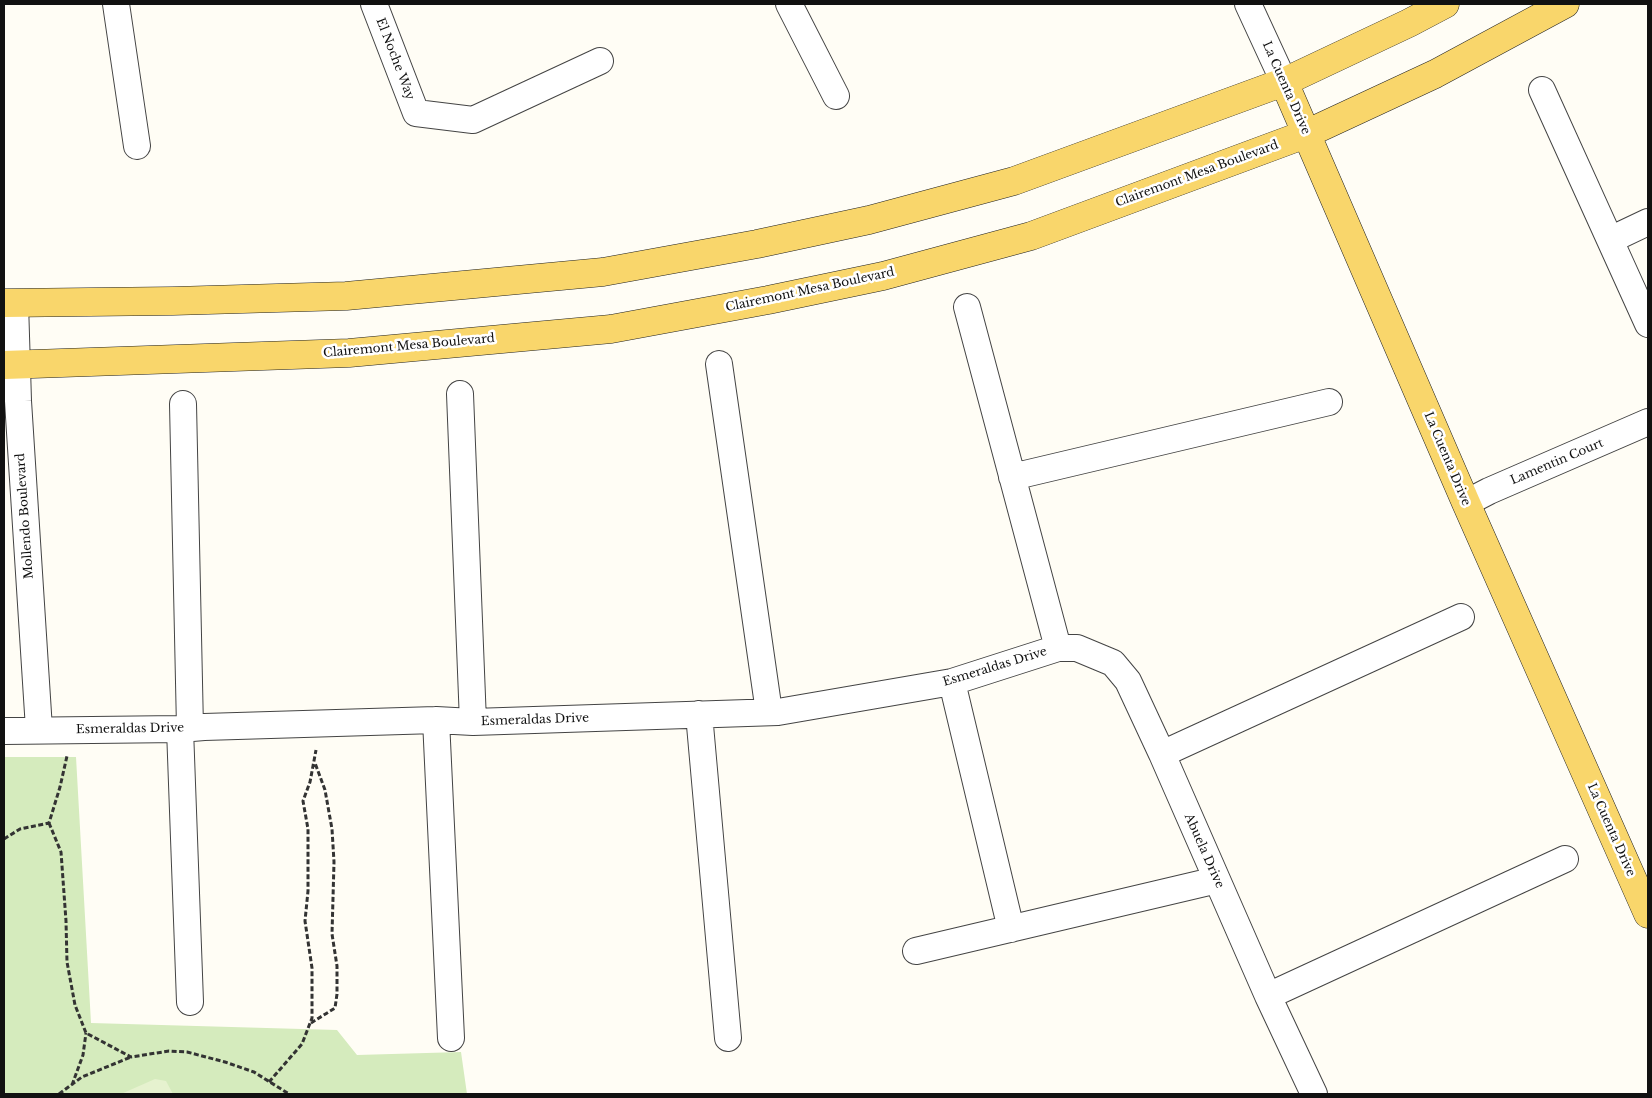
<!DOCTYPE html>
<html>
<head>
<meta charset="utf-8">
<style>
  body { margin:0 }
  #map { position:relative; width:1652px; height:1098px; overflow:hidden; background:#fffdf5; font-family:"Libre Baskerville",serif }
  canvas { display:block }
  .frame { position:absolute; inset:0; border:5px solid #111; pointer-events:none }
</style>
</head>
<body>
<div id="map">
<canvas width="1652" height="1098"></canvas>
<div class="frame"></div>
</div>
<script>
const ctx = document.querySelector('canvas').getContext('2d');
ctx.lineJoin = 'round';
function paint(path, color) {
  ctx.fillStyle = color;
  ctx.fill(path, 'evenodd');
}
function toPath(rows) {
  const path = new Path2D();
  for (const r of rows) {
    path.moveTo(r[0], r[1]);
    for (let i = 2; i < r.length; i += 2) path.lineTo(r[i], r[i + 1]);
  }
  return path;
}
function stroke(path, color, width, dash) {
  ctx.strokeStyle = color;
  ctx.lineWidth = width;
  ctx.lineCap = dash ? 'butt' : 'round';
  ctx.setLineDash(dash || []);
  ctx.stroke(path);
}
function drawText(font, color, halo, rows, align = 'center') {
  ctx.font = font + ' "Libre Baskerville",serif';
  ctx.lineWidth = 5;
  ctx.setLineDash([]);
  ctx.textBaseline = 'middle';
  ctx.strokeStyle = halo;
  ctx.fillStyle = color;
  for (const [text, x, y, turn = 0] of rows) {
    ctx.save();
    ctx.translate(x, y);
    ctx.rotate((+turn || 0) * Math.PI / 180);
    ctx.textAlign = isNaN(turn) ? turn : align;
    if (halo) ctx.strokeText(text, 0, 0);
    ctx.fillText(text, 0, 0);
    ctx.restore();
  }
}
const green = toPath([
  [4,757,76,757,91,1023,337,1030,357,1055,461,1052,467,1094,4,1094]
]);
const pitch = toPath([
  [155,1079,166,1081,173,1094,121,1094]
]);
const path = toPath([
  [49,823,61,852,66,921,67,962,75,1005,86,1033,131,1057,169,1051,187,1052,225,1062,254,1072,289,1094],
  [4,839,20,829,49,823,60,787,67,756],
  [311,1023,335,1008,337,994,337,966,332,934,334,862,332,829,325,790,315,763],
  [269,1082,302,1044,312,1018,312,968,305,921,308,891,308,829,303,801,310,782,316,750],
  [72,1085,83,1055,86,1033],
  [59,1094,82,1077,131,1057]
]);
const minor = toPath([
  [116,4,137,146],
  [374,4,416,113,473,120,600,61],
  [789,4,836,96],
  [1248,4,1284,82],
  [1542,90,1648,324],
  [1610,240,1648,222],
  [15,303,18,401,39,729],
  [967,307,1058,648],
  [719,364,769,712],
  [460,394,473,722],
  [183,404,190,728],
  [1012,477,1329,402],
  [1466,503,1489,491,1648,422],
  [952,682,1011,929],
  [699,714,728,1038],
  [436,720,451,1038],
  [180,729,190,1002],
  [4,731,180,729,204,727,436,720,473,722,778,712,952,682,1058,648,1077,648,1113,663,1128,681,1162,754,1268,996,1314,1094],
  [1162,754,1461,617],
  [916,951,1217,880],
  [1268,996,1565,859]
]);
const major = toPath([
  [1284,82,1466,503,1648,914],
  [4,303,173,301,346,296,603,272,757,244,869,220,1014,181,1284,82,1409,23,1445,4],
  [4,365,349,353,611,329,768,300,883,276,1031,236,1306,134,1435,74,1565,4]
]);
const streetNames = [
  ["El Noche Way",395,59,69],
  ["La Cuenta Drive",1286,88,66],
  ["Clairemont Mesa Boulevard",1197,174,-20],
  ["Clairemont Mesa Boulevard",810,290,-12],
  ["Clairemont Mesa Boulevard",409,346,-5],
  ["La Cuenta Drive",1447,459,67],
  ["Lamentin Court",1557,462,-23],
  ["Mollendo Boulevard",25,516,-94],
  ["Esmeraldas Drive",995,667,-17],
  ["Esmeraldas Drive",535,720,-2],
  ["Esmeraldas Drive",130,729,-1],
  ["La Cuenta Drive",1611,830,66],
  ["Abuela Drive",1204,851,66]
];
paint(green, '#d5ebbd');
paint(pitch, '#e6f2cf');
stroke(minor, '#444', 28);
stroke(major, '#222', 29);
stroke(path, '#333', 3, [5, 2.5]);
stroke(minor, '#fff', 26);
stroke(major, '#f9d66b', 28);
drawText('12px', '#111', '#fff', streetNames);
</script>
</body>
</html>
